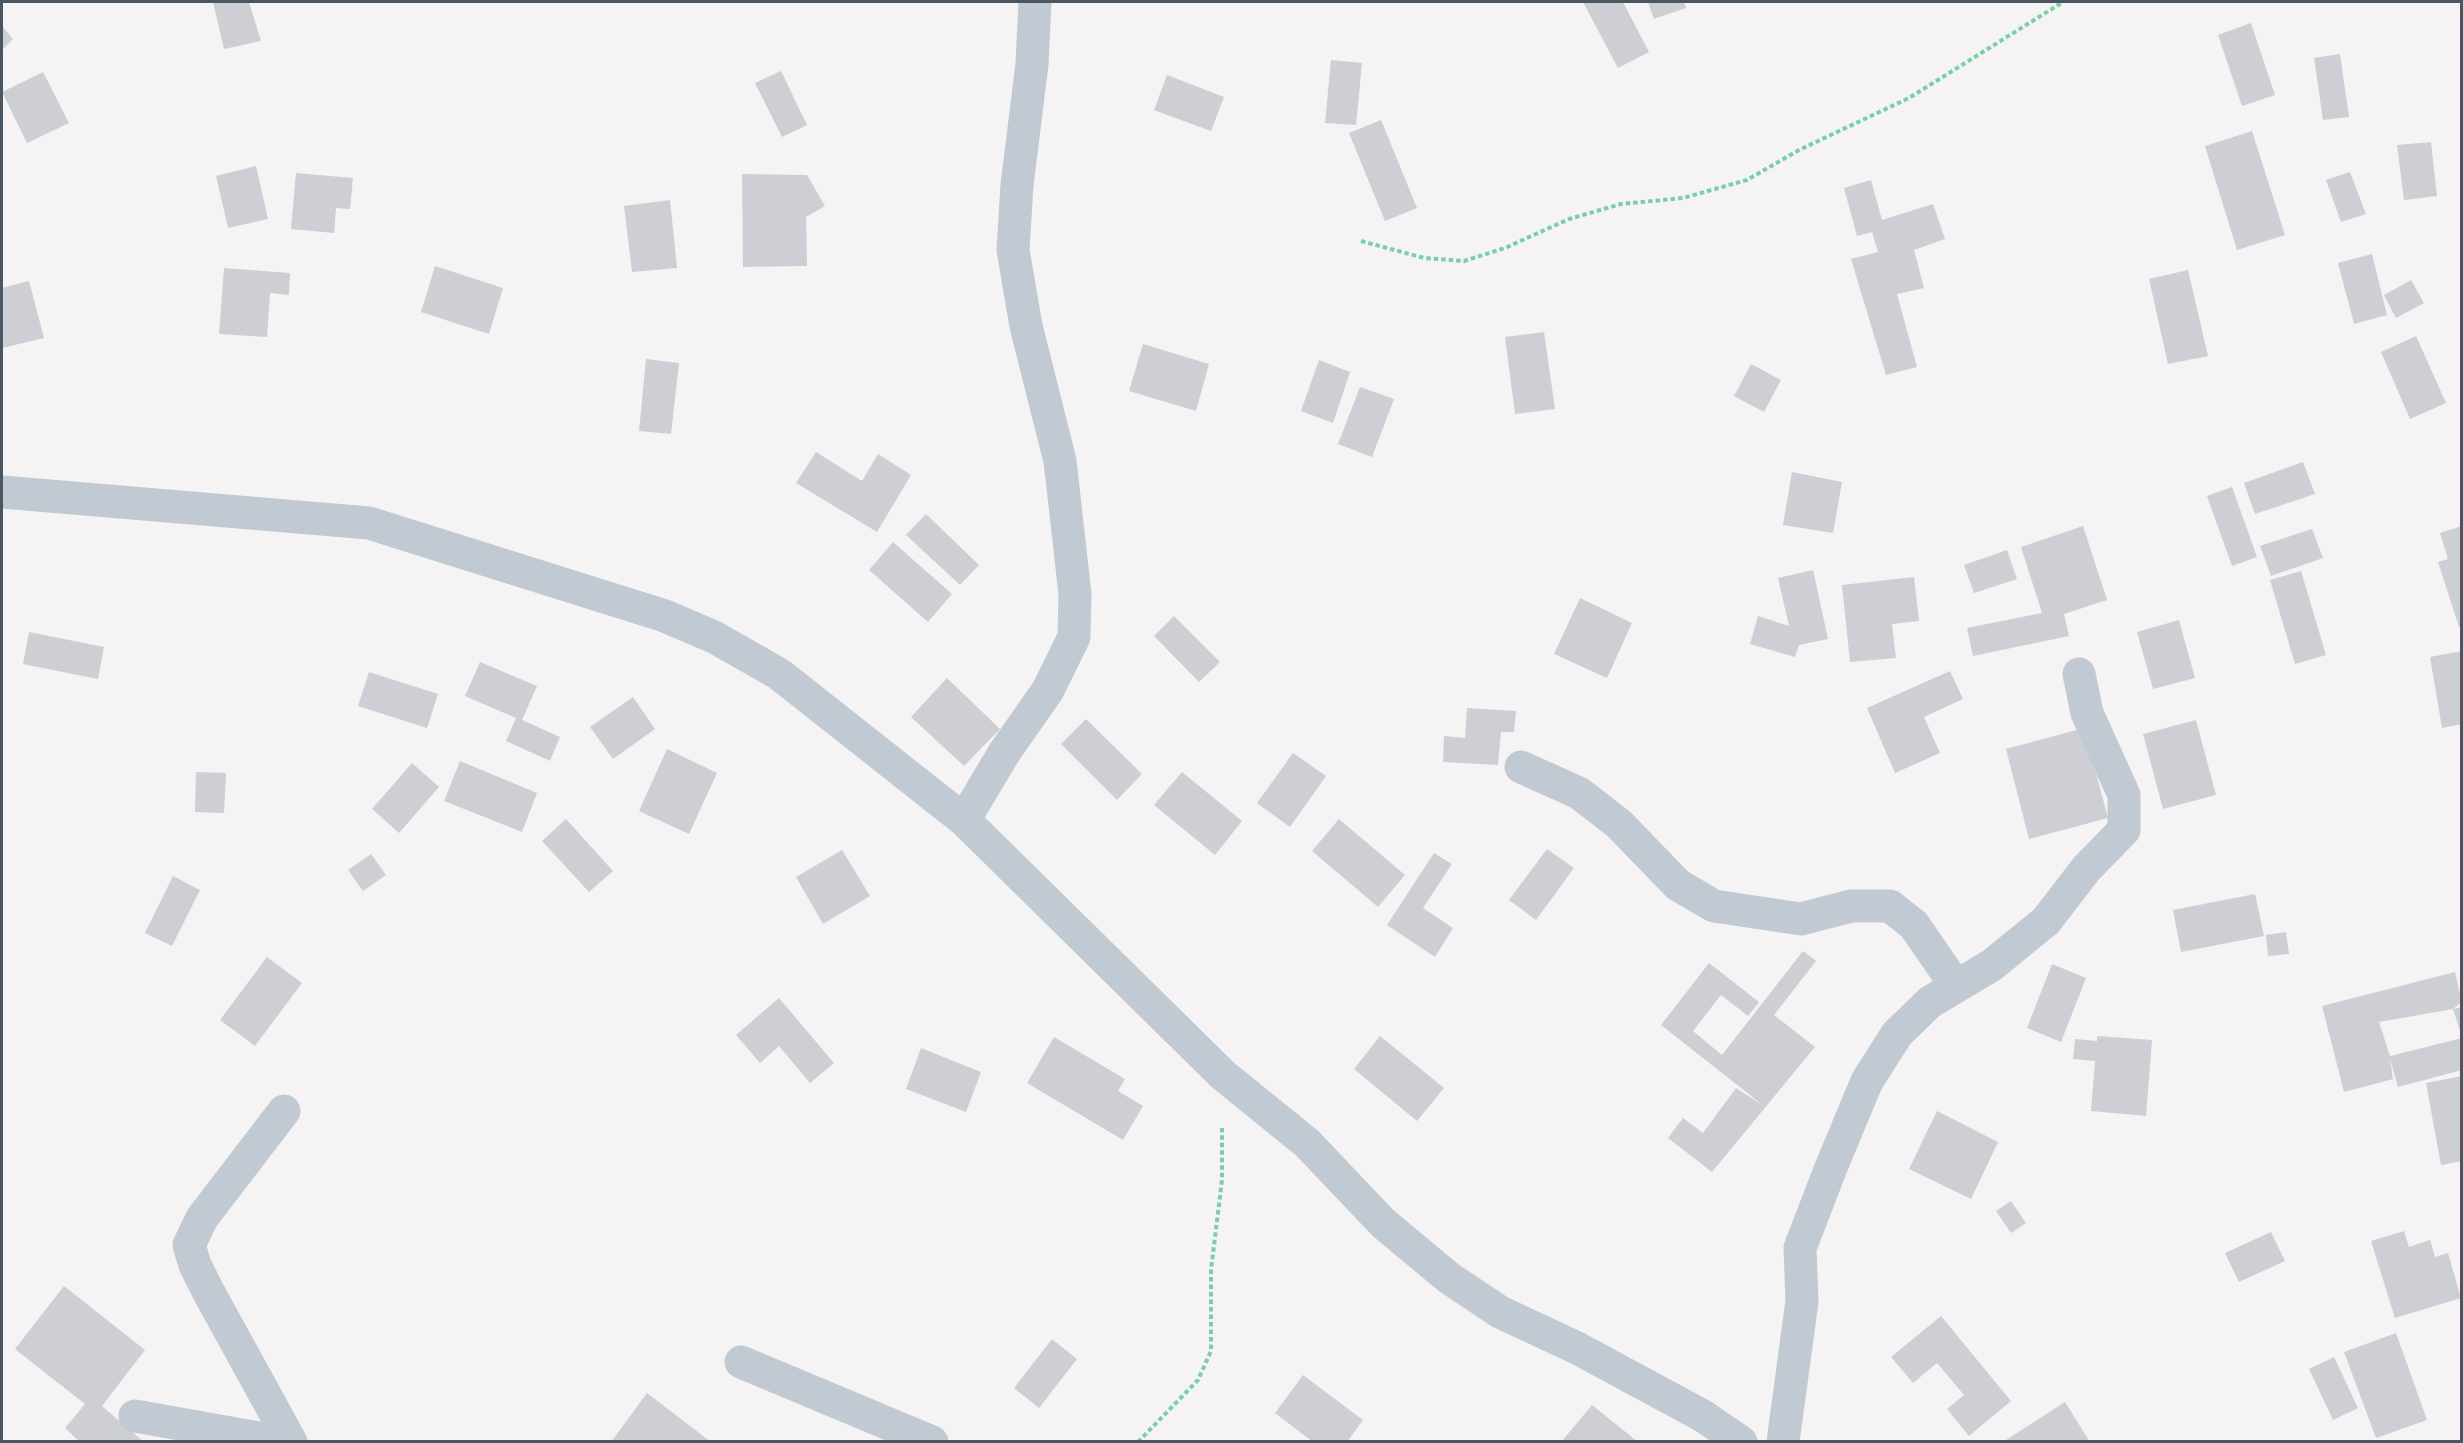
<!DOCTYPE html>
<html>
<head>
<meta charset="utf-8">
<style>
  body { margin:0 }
  #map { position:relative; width:2463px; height:1443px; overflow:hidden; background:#f5f3f3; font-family:"Sofia Sans Condensed",sans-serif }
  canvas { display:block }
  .frame { position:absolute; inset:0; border:3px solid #4a5661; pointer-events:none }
</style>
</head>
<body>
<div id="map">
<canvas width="2463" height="1443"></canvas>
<div class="frame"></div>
</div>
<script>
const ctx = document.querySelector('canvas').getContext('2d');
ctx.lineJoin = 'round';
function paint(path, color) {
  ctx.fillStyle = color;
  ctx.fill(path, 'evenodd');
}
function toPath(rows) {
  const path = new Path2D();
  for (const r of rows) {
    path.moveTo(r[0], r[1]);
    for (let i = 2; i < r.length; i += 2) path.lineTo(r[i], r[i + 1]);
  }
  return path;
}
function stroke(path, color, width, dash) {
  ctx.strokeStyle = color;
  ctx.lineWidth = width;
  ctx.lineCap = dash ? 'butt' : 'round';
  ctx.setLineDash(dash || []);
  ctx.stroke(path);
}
const building = toPath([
  [213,2,249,2,261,41,224,49],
  [1583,2,1623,2,1649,52,1618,68],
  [1648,2,1684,2,1686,8,1654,19],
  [2251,23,2275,95,2242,106,2218,35],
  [2,26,13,39,2,50],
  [2340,54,2349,117,2323,120,2314,58],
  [1331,60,1362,63,1356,125,1325,123],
  [781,71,807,125,782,137,755,83],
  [43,72,69,123,27,143,2,92],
  [1167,75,1224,97,1211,131,1154,110],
  [1381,120,1417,208,1385,221,1349,133],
  [2252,131,2285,235,2237,250,2205,146],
  [2431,142,2437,196,2404,200,2397,145],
  [256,166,268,219,228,228,216,176],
  [2350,172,2366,214,2341,222,2326,180],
  [296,173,353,178,350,209,336,208,334,233,291,229],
  [742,174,807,175,825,206,806,217,807,266,743,267],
  [1871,180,1882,220,1933,204,1945,239,1914,250,1924,288,1897,294,1917,367,1886,375,1851,259,1878,252,1872,232,1857,236,1844,188],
  [670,200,677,268,632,272,624,206],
  [2372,254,2387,315,2354,324,2338,263],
  [435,266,503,288,489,334,421,312],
  [224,268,290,273,289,295,270,293,267,337,219,334],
  [2188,270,2208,356,2168,364,2149,279],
  [2411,280,2424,303,2396,318,2384,295],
  [29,281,44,338,2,348,2,288],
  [1544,332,1555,409,1515,414,1505,337],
  [2416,336,2446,403,2410,419,2381,352],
  [1143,344,1209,364,1196,411,1129,391],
  [646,359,679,363,671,434,639,431],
  [1319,360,1350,372,1333,423,1301,411],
  [1751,364,1781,380,1764,412,1734,396],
  [1360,387,1394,399,1372,457,1338,444],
  [816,452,862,481,878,454,911,475,877,532,796,483],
  [2303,462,2315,494,2255,514,2244,483],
  [1792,472,1842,482,1833,533,1783,525],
  [2232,487,2257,557,2232,566,2207,496],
  [926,514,979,565,960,585,906,535],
  [2083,526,2107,600,2064,614,2069,636,1973,656,1967,628,2042,613,2021,547],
  [2462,526,2462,626,2459,627,2438,562,2448,559,2440,533],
  [2312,529,2323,558,2271,576,2260,546],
  [893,542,952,594,928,622,869,570],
  [2007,550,2017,579,1974,593,1964,565],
  [1813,570,1828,639,1799,645,1795,657,1750,644,1758,616,1789,626,1778,578],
  [2301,571,2326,655,2295,664,2270,580],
  [1914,577,1919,621,1892,624,1896,658,1850,662,1842,585],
  [1580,598,1632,623,1607,678,1554,654],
  [1174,616,1220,662,1199,682,1154,636],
  [2179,620,2195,678,2153,689,2137,632],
  [29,632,104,647,98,679,23,664],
  [2462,651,2462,724,2442,728,2430,657],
  [480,662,537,686,522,720,560,737,550,761,506,741,516,718,465,696],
  [1950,671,1963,699,1924,717,1940,753,1895,773,1867,708],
  [369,672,438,694,427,728,358,706],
  [947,678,1000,729,964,766,911,717],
  [633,697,655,729,613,759,590,727],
  [1467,708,1516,711,1514,732,1501,732,1498,765,1443,762,1444,736,1465,738],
  [1086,719,1142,774,1117,800,1061,744],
  [2196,720,2216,795,2163,809,2143,734],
  [2084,728,2108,818,2029,839,2006,749],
  [667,749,717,773,689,834,639,811],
  [1293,753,1326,776,1290,827,1257,803],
  [460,761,537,793,522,832,444,801],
  [412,763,439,787,399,833,372,809],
  [196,772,226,773,224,813,195,812],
  [1182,772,1242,821,1215,855,1154,805],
  [566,819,613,871,589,892,542,841],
  [1339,819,1405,875,1378,907,1312,851],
  [1547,849,1574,868,1536,920,1509,900],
  [842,850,870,896,823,924,796,877],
  [1434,853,1452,864,1423,908,1453,928,1435,957,1387,925],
  [371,854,386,875,363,891,348,870],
  [173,876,200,890,172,946,145,933],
  [2255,894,2264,936,2181,952,2173,910],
  [2286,932,2289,954,2268,956,2266,935],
  [1803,951,1816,961,1774,1015,1815,1047,1712,1172,1668,1138,1683,1118,1703,1133,1736,1088,1764,1106,1661,1025,1709,963,1759,1002,1748,1016,1721,995,1693,1031,1722,1055],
  [267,957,302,983,255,1046,220,1020],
  [2052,964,2086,978,2061,1042,2027,1028],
  [2455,972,2462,1002,2453,1009,2462,1007,2462,1037,2453,1009,2379,1022,2390,1056,2462,1038,2462,1070,2398,1087,2390,1059,2393,1079,2344,1092,2322,1006],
  [779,998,834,1063,810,1083,779,1046,760,1063,736,1035],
  [1380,1036,1444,1088,1417,1121,1354,1069],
  [2097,1036,2152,1040,2146,1116,2091,1111,2095,1061,2073,1059,2075,1039,2097,1041],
  [1054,1037,1125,1079,1118,1091,1143,1106,1123,1140,1027,1083],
  [921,1048,981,1072,966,1112,906,1089],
  [2462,1076,2462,1161,2441,1165,2426,1083],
  [1937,1111,1998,1142,1971,1199,1909,1169],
  [2011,1201,2026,1223,2011,1233,1996,1211],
  [2404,1231,2409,1247,2430,1240,2435,1257,2448,1253,2461,1298,2395,1318,2371,1241],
  [2271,1232,2285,1261,2239,1282,2225,1253],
  [64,1286,145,1350,102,1406,144,1442,80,1442,65,1428,85,1404,15,1349],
  [1941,1316,2011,1401,1969,1436,1947,1409,1964,1395,1937,1363,1913,1383,1891,1357],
  [2396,1333,2427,1420,2376,1438,2344,1352],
  [1052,1339,1077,1359,1039,1408,1014,1388],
  [2334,1357,2358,1408,2333,1420,2309,1369],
  [1303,1375,1363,1420,1347,1442,1313,1442,1275,1413],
  [647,1393,711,1442,611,1442],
  [2065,1402,2090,1442,2003,1442],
  [1592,1405,1638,1442,1561,1442]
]);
const path = toPath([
  [1361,241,1424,258,1464,261,1505,248,1569,219,1621,204,1683,198,1747,180,1799,150,1909,98,2063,2],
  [1138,1442,1198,1380,1211,1351,1211,1270,1222,1180,1222,1128]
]);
const street = toPath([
  [2,492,369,523,665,616,714,637,779,674,964,820,1223,1075,1307,1143,1383,1223,1449,1278,1500,1312,1577,1348,1703,1416,1741,1442],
  [1521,767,1579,793,1619,824,1678,885,1714,906,1801,919,1851,906,1890,906,1914,925,1956,986],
  [964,820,1004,753,1048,690,1074,637,1075,594,1060,461,1026,326,1013,250,1017,185,1032,64,1035,2],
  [284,1111,202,1218,189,1245,195,1265,208,1291,291,1442],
  [741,1362,932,1442],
  [135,1416,281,1442],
  [1783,1442,1802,1301,1800,1248,1830,1170,1867,1081,1897,1034,1930,1002,1992,965,2046,921,2086,869,2124,830,2124,795,2087,713,2079,674]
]);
paint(building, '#cdcfd5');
stroke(path, '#7ad0a6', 4, [4.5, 3]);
stroke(street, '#c1cad2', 33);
</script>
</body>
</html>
